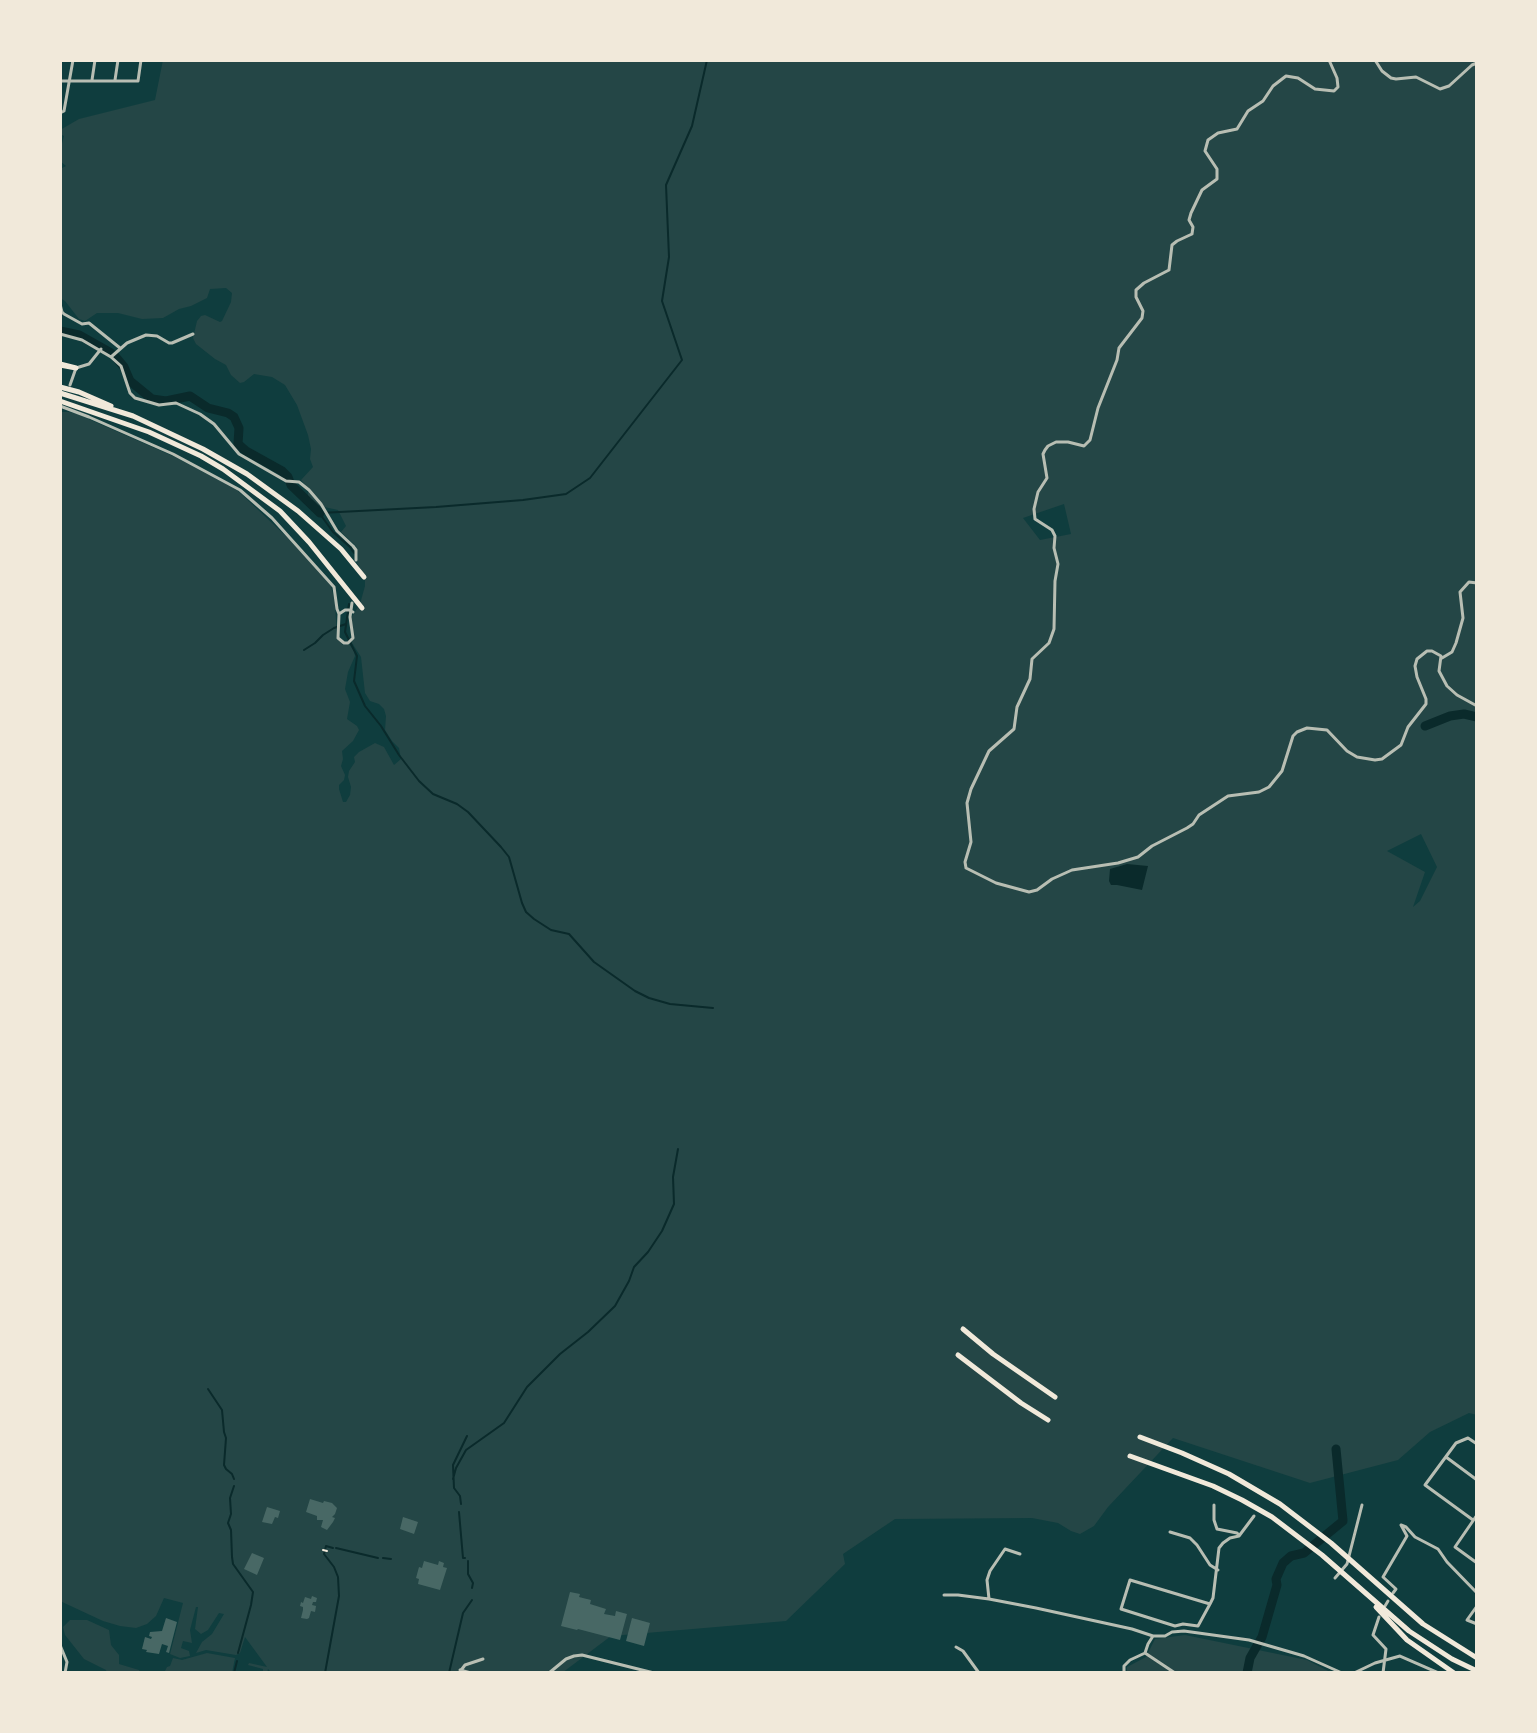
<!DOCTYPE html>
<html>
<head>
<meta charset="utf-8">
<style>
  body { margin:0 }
  #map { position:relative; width:1537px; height:1733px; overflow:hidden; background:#0f3d3e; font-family:"DM Sans",sans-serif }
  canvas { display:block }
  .frame { position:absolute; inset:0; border:62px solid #f1e9da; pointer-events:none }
</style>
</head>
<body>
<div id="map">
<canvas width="1537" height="1733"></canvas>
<div class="frame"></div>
</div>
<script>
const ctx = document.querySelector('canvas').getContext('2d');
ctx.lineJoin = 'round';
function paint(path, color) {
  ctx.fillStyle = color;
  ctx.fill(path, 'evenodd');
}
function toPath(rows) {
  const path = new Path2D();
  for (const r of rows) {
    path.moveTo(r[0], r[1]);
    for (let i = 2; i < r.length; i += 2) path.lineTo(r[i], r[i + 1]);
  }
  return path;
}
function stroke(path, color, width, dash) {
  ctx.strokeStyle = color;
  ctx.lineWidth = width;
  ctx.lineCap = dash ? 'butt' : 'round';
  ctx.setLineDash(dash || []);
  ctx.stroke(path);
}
const green = toPath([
  [163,60,1477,60,1477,1415,1469,1413,1430,1432,1398,1460,1310,1483,1173,1438,1108,1507,1094,1526,1080,1534,1071,1531,1058,1523,1032,1518,895,1519,843,1554,845,1564,786,1621,611,1636,562,1673,272,1673,268,1669,267,1673,263,1673,263,1669,248,1665,249,1663,267,1667,245,1637,240,1653,236,1655,206,1650,196,1653,202,1642,212,1634,224,1614,219,1613,208,1630,201,1634,195,1629,198,1607,196,1607,190,1630,192,1643,183,1641,181,1648,189,1651,190,1656,180,1658,170,1654,183,1603,164,1598,156,1616,147,1624,136,1628,120,1626,103,1621,60,1601,60,412,69,412,77,414,175,457,237,490,289,539,331,586,335,603,337,638,343,645,349,644,354,651,355,656,348,672,345,689,350,702,347,719,357,726,359,730,353,741,342,751,343,759,341,766,345,775,344,780,339,785,339,789,343,802,346,802,350,795,351,787,348,777,349,771,355,762,354,757,359,752,375,743,384,747,394,765,401,759,399,748,392,741,385,730,386,716,384,709,379,704,370,701,365,693,361,657,352,643,353,631,351,618,360,604,365,586,365,576,357,563,358,554,356,546,341,532,346,526,338,510,315,505,308,500,308,488,301,480,313,467,310,459,311,449,308,435,297,405,285,385,272,377,254,374,244,382,240,383,231,375,226,365,215,359,196,344,193,338,197,321,201,316,205,315,220,322,222,321,231,302,232,293,226,288,210,289,207,298,191,306,179,309,163,318,142,319,118,313,97,313,85,321,79,319,65,301,60,298,60,169,66,166,60,161,60,151,64,136,60,134,60,130,79,119,155,100],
  [1064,504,1071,534,1040,540,1023,518],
  [1421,834,1437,867,1420,901,1413,907,1425,872,1387,851],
  [70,1620,87,1620,109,1630,111,1645,119,1655,119,1664,139,1670,140,1672,107,1673,106,1670,84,1659,65,1635,63,1627],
  [1185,1635,1307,1660,1332,1673,1127,1673,1127,1667,1146,1657,1155,1639],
  [207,1653,235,1658,232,1673,164,1673,167,1667,170,1666,173,1658,182,1660]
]);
const water = toPath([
  [1127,864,1148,866,1142,890,1117,885,1111,885,1109,881,1110,869]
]);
const stream = toPath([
  [320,513,436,507,523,500,566,494,590,478,682,360,662,301,669,257,666,185,692,126,707,60],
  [320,514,333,532,350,547,354,553],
  [349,604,345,632,357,656,354,681,365,706,381,726,399,755,419,781,433,794,457,804,468,812,501,847,509,857,522,903,526,912,534,919,551,930,569,934,594,962,635,991,649,998,670,1004,713,1008],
  [304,650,315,643,323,635,334,628,346,624],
  [208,1389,222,1410,224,1432,226,1438,224,1465,226,1469,232,1474,234,1479],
  [453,1479,456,1468,466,1450,504,1423,527,1387,560,1354,588,1332,615,1306,629,1281,634,1267,648,1252,662,1231,674,1204,673,1177,678,1149],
  [234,1486,230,1498,231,1514,228,1523,231,1530,232,1557,233,1564,253,1592,251,1605,238,1653],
  [461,1504,460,1496,454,1488,453,1465,467,1436],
  [459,1512,463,1558,465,1558],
  [336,1548,378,1558],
  [383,1558,391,1559],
  [468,1561,468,1574,473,1583,472,1588],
  [234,1673,237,1661],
  [325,1673,339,1596,338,1577,334,1567,324,1554,326,1546,333,1548],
  [449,1673,463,1613,472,1600]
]);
const river = toPath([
  [60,331,79,335,111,353],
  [114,355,124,367,130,381,152,399,166,401,190,396,208,408,228,413,234,417,239,428,238,444,246,451,282,471,288,477,291,485,320,513],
  [1425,726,1450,716,1464,714,1477,717],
  [1247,1673,1250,1658,1262,1637,1277,1585,1276,1579,1283,1563,1291,1556,1304,1553,1343,1521,1336,1449]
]);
const building = toPath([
  [310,1499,323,1503,324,1501,332,1503,337,1508,335,1514,332,1517,335,1518,333,1522,327,1530,321,1527,323,1520,317,1520,317,1516,306,1512],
  [267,1507,280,1511,278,1518,275,1517,272,1524,262,1522],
  [403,1517,418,1522,414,1534,400,1529],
  [252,1553,264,1558,257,1575,244,1569],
  [424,1561,438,1565,439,1561,444,1563,443,1567,447,1568,440,1590,418,1584,419,1579,416,1578,419,1567,422,1568],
  [570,1592,580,1594,579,1597,591,1600,590,1604,606,1609,604,1614,615,1616,616,1611,627,1614,620,1640,578,1629,577,1630,561,1626],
  [312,1596,317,1598,316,1602,313,1602,312,1605,316,1606,315,1612,311,1611,309,1618,307,1619,301,1618,303,1610,303,1607,300,1606,301,1602,303,1603,305,1597,311,1599],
  [166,1618,177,1622,169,1653,166,1652,168,1646,162,1644,159,1654,146,1652,147,1650,142,1649,145,1637,151,1639,152,1637,149,1636,150,1632,162,1631],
  [632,1618,650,1623,644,1646,626,1641]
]);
const path = toPath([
  [323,1550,327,1551]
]);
const minor = toPath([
  [1329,60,1337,78,1338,87,1334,91,1315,89,1298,78,1286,76,1273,86,1263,101,1248,111,1237,129,1218,133,1208,140,1205,151,1217,169,1217,179,1202,190,1191,213,1189,220,1193,227,1192,234,1177,241,1172,245,1169,270,1144,283,1136,290,1136,297,1143,311,1142,318,1119,348,1117,360,1098,408,1090,440,1084,446,1068,442,1056,442,1048,446,1045,450,1043,454,1047,478,1038,492,1034,509,1035,519,1052,530,1055,536,1054,548,1058,564,1055,581,1054,629,1049,643,1032,659,1030,679,1017,707,1014,729,989,751,971,789,967,803,971,842,965,862,966,868,996,883,1029,892,1037,890,1052,879,1072,870,1118,863,1138,857,1152,846,1187,828,1193,824,1199,815,1228,796,1259,792,1269,787,1282,771,1293,736,1297,732,1307,728,1327,730,1347,751,1357,757,1375,760,1382,759,1401,745,1408,727,1426,704,1426,699,1417,677,1415,666,1417,659,1427,651,1432,651,1441,656,1439,671,1447,686,1457,695,1477,706],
  [1375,60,1382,71,1391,78,1396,79,1416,77,1440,89,1449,86,1472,65,1477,63],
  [92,80,95,60],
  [115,80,118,60],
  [60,81,138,81,141,60],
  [60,113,64,111,73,60],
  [60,304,62,312,64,314,82,324,89,323,120,348],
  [60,334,82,340,111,357,121,366,130,393,135,398,159,405,176,403,200,414,214,424,239,454,286,481,299,482,309,490,321,504,337,531,353,546,356,550,356,560],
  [111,357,127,343,146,335,157,336,169,343,172,343,193,334],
  [70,385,76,368,89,364,101,349],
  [60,406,89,417,173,454,240,490,272,518,334,587,337,609,339,614],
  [352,603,350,617,353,638,348,643,344,643,338,638,339,614,345,610,349,610,353,612],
  [1442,658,1452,652,1456,643,1463,618,1460,592,1469,582,1477,583],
  [1446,1457,1477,1480],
  [1214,1505,1214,1520,1217,1529,1237,1533,1239,1535],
  [1477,1515,1455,1547,1477,1563],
  [1473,1520,1425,1485,1456,1443,1468,1438,1477,1444],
  [1401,1525,1406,1527,1415,1537,1438,1549,1447,1562,1477,1593],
  [1170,1532,1190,1538,1197,1545,1210,1565,1218,1570],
  [1335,1578,1347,1564,1362,1505],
  [1393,1593,1396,1589,1383,1577,1407,1536,1401,1525],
  [944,1595,958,1595,989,1599,1036,1608,1132,1629,1153,1636,1165,1636,1172,1632,1184,1631,1249,1640,1304,1656,1342,1673],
  [989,1599,987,1580,990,1571,1005,1549,1020,1554],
  [1210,1604,1130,1580,1121,1609,1175,1626,1183,1624,1198,1626,1210,1604,1213,1598,1219,1548,1223,1543,1230,1538,1239,1536,1254,1516],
  [1385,1606,1388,1601],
  [1477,1606,1467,1620,1477,1624],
  [1379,1617,1373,1635,1386,1649,1383,1673],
  [60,1645,67,1662,65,1673],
  [956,1647,963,1651,979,1673],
  [1145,1653,1175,1673],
  [460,1670,471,1673],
  [459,1673,465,1665,483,1659],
  [549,1673,566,1659,574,1656,582,1655,654,1673],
  [1124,1673,1124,1666,1130,1660,1145,1653,1148,1644,1153,1636],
  [1354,1673,1375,1663,1400,1656,1439,1673]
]);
const trunk = toPath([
  [60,364,76,368,60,365],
  [60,387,79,392,111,406],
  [60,393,133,416,203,449,247,474,298,511,341,549,364,577],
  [60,401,149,432,201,456,223,469,280,511,295,527,309,542,362,608],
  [963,1329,993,1354,1055,1397],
  [958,1355,1021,1403,1048,1420],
  [1140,1437,1182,1453,1229,1474,1280,1504,1331,1543,1423,1624,1477,1658],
  [1130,1456,1213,1486,1242,1500,1272,1517,1322,1555,1409,1631,1452,1659,1477,1671],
  [1376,1607,1407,1640,1454,1673]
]);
paint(green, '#244646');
paint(water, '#0a2a2b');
stroke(stream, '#0a2a2b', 2);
stroke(river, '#0a2a2b', 9);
paint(building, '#486865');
stroke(path, '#f1e9da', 2);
stroke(minor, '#b8beb3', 3);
stroke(trunk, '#f1e9da', 5);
</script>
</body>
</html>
